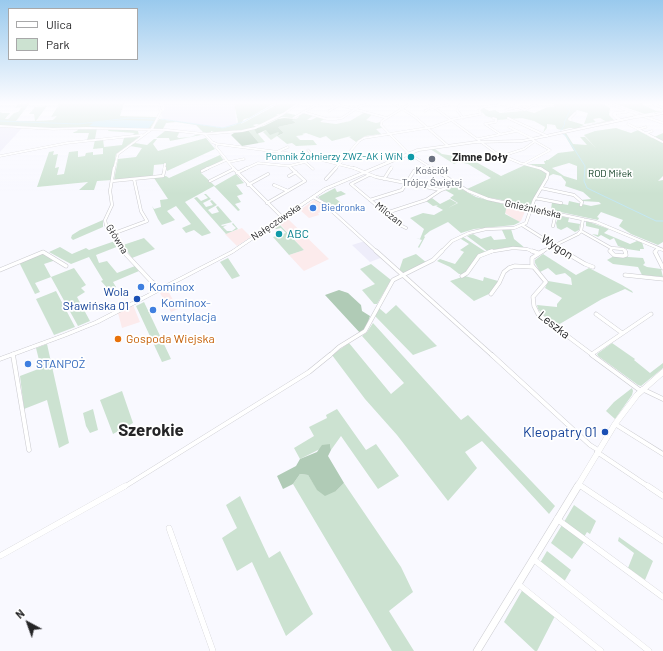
<!DOCTYPE html>
<html>
<head>
<meta charset="utf-8">
<style>
  body { margin:0 }
  #map { position:relative; width:663px; height:651px; overflow:hidden; background:#f9f9ff; font-family:Barlow,sans-serif }
  canvas { display:block }
  .legend { position:absolute; left:8px; top:8px; width:130px; height:52px; box-sizing:border-box; background:#fff; border:1px solid #a8a8a9; margin:0; padding:5px 7px; list-style:none; font-size:12px; color:#252527 }
  .legend li { display:flex; align-items:center; gap:8px; height:20px }
  .legend b { width:20px; border:1px solid #a8a8a9 }
  .north { position:absolute; left:8px; top:603px; width:40px; height:40px; -webkit-text-stroke:3px #fff; paint-order:stroke; rotate:319deg; font-size:11px; font-weight:700; line-height:16px; text-align:center; color:#252527 }
  .north::after { content:''; display:block; margin:auto; width:14px; height:18px; background:#252527; clip-path:polygon(50% 0,100% 100%,50% 72%,0 100%) }
</style>
</head>
<body>
<div id="map">
<canvas width="663" height="651"></canvas>
<ul class="legend">
<li><b style="height:5px;background:#fff"></b>Ulica</li>
<li><b style="height:11px;background:#cce2d1"></b>Park</li>
</ul>
<div class="north">N</div>
</div>
<script>
const ctx = document.querySelector('canvas').getContext('2d');
ctx.lineJoin = 'round';
function paint(path, color) {
  ctx.fillStyle = color;
  ctx.fill(path, 'evenodd');
}
function toPath(rows) {
  const path = new Path2D();
  for (const r of rows) {
    path.moveTo(r[0], r[1]);
    for (let i = 2; i < r.length; i += 2) path.lineTo(r[i], r[i + 1]);
  }
  return path;
}
function stroke(path, color, width, dash) {
  ctx.strokeStyle = color;
  ctx.lineWidth = width;
  ctx.lineCap = dash ? 'butt' : 'round';
  ctx.setLineDash(dash || []);
  ctx.stroke(path);
}
function drawText(font, color, halo, rows, align = 'center') {
  ctx.font = font + ' Barlow,sans-serif';
  ctx.lineWidth = 3.5;
  ctx.setLineDash([]);
  ctx.textBaseline = 'middle';
  ctx.strokeStyle = halo;
  ctx.fillStyle = color;
  for (const [text, x, y, turn = 0] of rows) {
    ctx.save();
    ctx.translate(x, y);
    ctx.rotate((+turn || 0) * Math.PI / 180);
    ctx.textAlign = isNaN(turn) ? turn : align;
    if (halo) ctx.strokeText(text, 0, 0);
    ctx.fillText(text, 0, 0);
    ctx.restore();
  }
}
const commercial = toPath([
  [314,200,321,201,329,209,318,213,319,215,309,218,300,210],
  [507,205,526,209,521,221,519,222,505,213],
  [288,219,329,259,304,271,301,268,289,255,304,250,280,224],
  [242,228,251,237,237,246,225,234],
  [167,289,178,309,171,312,160,293],
  [133,305,140,322,122,328,118,313]
]);
const built = toPath([
  [163,103,234,103,237,124,223,128,163,119,161,114,166,107,163,106],
  [0,127,22,128,0,152],
  [365,241,383,257,370,262,352,245]
]);
const green = toPath([
  [30,103,16,121,35,121,34,114,29,114,35,107,47,106,36,121,53,120,57,116,51,117,60,103,124,103,120,116,157,117,150,129,132,130,138,131,139,135,127,136,134,135,133,134,135,133,108,131,109,129,97,128,95,139,87,140,89,133,73,133,74,132,77,131,79,128,53,129,0,126,0,112,2,113,10,113,5,119,8,119,14,113,18,112,22,107,15,108,18,104],
  [234,103,274,103,249,118,244,119,241,124,280,103,298,103,281,115,278,114,276,115,279,116,260,125,257,124,253,125,256,127,243,130,214,132,211,131,211,132,207,133,203,132,196,125,176,122,166,123,163,129,152,130,159,119,223,128,235,125,237,124,238,122],
  [547,103,601,103,610,108,609,115,614,120,587,125,605,121,600,118,593,119,596,122,584,124,588,113,577,110,568,120,584,125,578,128,585,126,584,127,564,132,563,131,575,128,569,128,562,130,557,129,555,125,547,124,547,128,543,133,545,127,534,121,522,118,498,120,486,116,480,110,482,107,489,111,495,110,500,113,523,111,517,108,518,108,534,113,548,107,554,107,554,104],
  [613,103,640,103,656,111,663,111,645,114],
  [365,112,373,114,366,120,376,123,380,122,382,128,376,129,381,134,365,136,356,142,349,137,351,136,332,141,326,136,320,138,306,133,302,134,304,135,296,136,300,140,313,140,317,145,296,146,292,143,287,144,277,136,271,140,263,132,266,130,278,132,280,133,278,136,284,133,278,127,296,123,292,120,298,118,299,116,303,113,313,116,307,120,311,120,317,117,324,119,320,122,336,124,350,121],
  [286,113,296,115,292,118,282,117,254,129,265,142,259,143,248,130,278,118],
  [616,128,631,133,638,130,652,138,663,133,663,176,658,181,663,180,663,242,658,245,631,234,619,226,623,220,601,212,597,217,599,218,598,220,551,210,552,202,568,205,569,201,591,206,601,204,599,202,582,201,581,200,591,199,583,192,565,186,566,182,561,176,553,174,549,176,549,174,542,168,529,164,545,164,544,161,546,161,546,160,548,160,558,153,574,151,564,134,566,133,573,144,587,145,580,137,585,137,596,148,584,135,595,131],
  [569,163,577,166,577,180,564,176,552,168],
  [165,131,180,131,177,137,179,138,190,137,199,134,199,133,201,135,170,141,169,138,156,138],
  [139,137,116,154,112,180,97,181,94,190,79,190,88,182,37,187,49,152,54,151,53,155,58,154,55,168,59,167,57,175,64,174,69,152,78,151,78,157,85,156,86,153,93,152,93,155,103,154,103,148,93,149,95,140,103,139,104,147,122,145,124,138],
  [206,138,215,149,167,171,164,164,154,165,153,176,114,180,118,159,136,157,142,148,130,146,135,143,147,145,154,139,157,139,153,144,158,151],
  [430,149,411,153,415,151,435,149,442,154,460,157,471,163,476,162,501,176,525,165,537,167,545,171,547,174,546,178,531,204,528,205,486,197,467,189,491,178,468,164,459,162,454,164],
  [220,155,224,161,201,172,201,173,215,186,236,174,244,183,236,185,243,194,237,196,241,202,235,204,240,210,238,211,214,186,185,202,211,233,202,236,194,230,186,233,182,228,191,224,176,206,167,211,175,220,162,225,158,219,152,206,154,209,161,207,160,200,168,199,154,178,166,176,169,178],
  [456,186,476,197,507,205,505,214,520,222,514,225,474,229,461,233,448,222,430,231,424,236,425,237,419,248,418,247,422,240,416,238,420,239,424,229,410,218,423,213,434,215,443,210,436,206,438,205,433,206,426,201,432,198,440,204,450,199,457,203,448,208,458,203,450,198,454,195,445,190],
  [335,188,337,192,341,191,346,194,335,198,346,207,334,211,318,197],
  [204,194,206,194,211,199,203,203,206,207,213,205,210,201,212,200,217,205,208,210,212,214,219,212,216,207,218,206,232,222,221,225,222,226,227,225,223,227,227,231,232,231,236,228,232,224,233,223,238,229,226,234,194,198,197,197,201,201,208,198],
  [559,216,569,218,568,222,580,224,579,230,575,232,567,227,561,230,557,228,556,223],
  [103,220,103,227,73,240,71,238,72,235,80,230],
  [586,221,609,229,604,233,630,244,637,241,642,242,644,249,640,249,640,251,627,249,618,246,614,238,610,240,601,235,598,237,592,234,598,235,599,229,586,226],
  [278,224,279,224,304,250,289,255,273,237,286,233,281,228,276,229,273,227],
  [511,229,514,239,525,248,509,247,487,251,467,236,473,234,481,239,491,236,494,240,506,239,502,230],
  [463,237,486,252,478,255,469,269,464,274,459,274,450,267,437,261,440,259,455,264,464,252,460,250,469,244,461,239],
  [144,238,155,249,132,258,123,245],
  [115,241,119,246,96,255,99,263,107,261,117,273,135,266,139,271,113,282,116,287,109,290,101,281,103,280,89,257,71,264,49,252,60,247,72,254,86,248,89,250],
  [43,253,56,260,44,264,51,277,74,268,86,285,81,288,85,292,77,297,90,321,78,326,51,277,35,283,40,292,35,294,19,262],
  [416,254,427,263,407,272,402,273,399,271,403,259],
  [543,254,576,275,589,268,622,285,632,291,633,293,625,289,602,299,558,325,544,316,538,309,537,305,557,307,557,304,562,298,545,288,548,281,572,285,571,278,565,273,556,275,548,268,540,272,535,263,535,260],
  [614,256,643,258,645,263,643,265,647,267,661,269,663,277,642,275,638,267,613,264,607,260],
  [228,258,240,276,232,279,220,262],
  [371,264,391,280,377,304,374,304,362,290,375,284,360,269],
  [465,276,483,281,484,277,498,281,491,293,474,301,450,281],
  [56,291,75,327,54,335,36,299],
  [144,302,154,323,171,359,162,362,136,306],
  [396,305,437,346,413,355,375,316,379,308,386,314],
  [373,323,461,420,468,415,555,506,549,514,482,441,465,452,477,468,448,501,397,435,365,399,332,355,349,343,391,394,404,383,362,336,367,332],
  [612,343,635,359,634,360,650,373,663,363,663,368,641,386,638,385,598,356,597,354],
  [47,344,69,443,59,448,47,400,24,409,20,376,41,368,36,348],
  [632,388,633,391,632,395,615,419,606,411,614,402],
  [122,391,133,423,113,434,100,400],
  [93,409,98,430,90,433,86,426,83,413],
  [337,409,366,450,376,444,399,476,378,489,341,436,331,450,330,444,300,459,294,448,314,436,309,427,327,418,326,415],
  [300,474,308,475,317,489,336,491,344,483,401,567,413,592,389,611,414,651,392,651,293,484],
  [240,496,269,558,280,551,313,614,286,636,252,562,237,571,222,538,237,528,226,505],
  [574,505,596,521,590,534,587,532,584,537,564,522],
  [562,525,584,542,572,559,551,543],
  [619,537,653,561,645,580,628,568,634,553,618,541],
  [547,551,571,570,564,582,540,563],
  [523,589,555,616,537,651,535,651,504,622]
]);
const forest = toPath([
  [284,118,296,119,292,120,296,123,278,127,284,133,277,136,279,133,278,132,270,135,266,130,257,134,254,129,264,126,278,119],
  [248,130,259,143,242,146,231,135,234,133,229,133,231,132],
  [339,290,348,293,361,305,362,311,370,316,367,325,361,334,325,295],
  [330,444,331,450,328,456,344,483,336,491,325,496,317,490,308,475,300,474,293,484,283,489,277,476,296,466,300,459,317,452,322,445]
]);
const water = toPath([
  [125,120,154,121,148,129,89,126,94,122]
]);
const stream = toPath([
  [563,103,567,104,566,108,570,110,564,123,565,124,560,132,566,136,585,166,584,181,587,188,656,221,663,221],
  [161,119,223,128,243,122,277,103],
  [0,121,78,124,129,118,156,119]
]);
const minorFar4 = toPath([
  [332,103,387,118],
  [393,103,415,117,447,145],
  [411,103,382,121,381,125,408,153,433,169],
  [428,103,496,153,520,163,542,169],
  [461,103,457,110,463,118],
  [652,103,663,108],
  [510,104,525,110,537,103],
  [506,110,518,107],
  [329,111,339,105],
  [425,111,430,108,447,105,450,103],
  [303,112,327,119,336,119,342,118,360,106,372,103],
  [295,117,319,103],
  [493,118,496,119,496,122,485,124,500,134],
  [508,118,547,136],
  [571,120,569,119,575,113],
  [628,124,663,142],
  [0,126,53,129,86,128,168,130,205,134,242,131,255,128,283,114,299,103],
  [509,127,533,139],
  [639,129,646,127],
  [646,133,652,131],
  [205,134,212,142,217,144,302,155,357,169],
  [478,139,517,131],
  [217,144,216,147,234,169],
  [279,151,288,147],
  [0,156,67,143,142,135],
  [502,156,524,149,535,141],
  [229,162,244,159],
  [305,162,313,169],
  [524,164,550,150,531,139],
  [289,166,292,169],
  [114,169,118,154,152,129,161,111,159,107,161,103],
  [164,169,165,164],
  [206,169,226,160],
  [245,169,258,163,289,166,305,162,312,155,308,150],
  [335,169,359,141,364,138,433,127,454,119,481,114,479,110,483,107,512,103],
  [391,169,392,167],
  [420,169,428,166]
]);
const minorFar3 = toPath([
  [114,168,110,191,112,205,105,220,106,225,124,252],
  [233,168,283,218],
  [354,168,376,177,441,190,457,184],
  [432,168,468,191,488,199,596,222,663,250],
  [202,171,208,168],
  [237,173,247,168],
  [369,175,351,184,400,225,406,228],
  [289,176,296,172],
  [326,179,336,168],
  [384,179,391,168],
  [112,181,163,176,165,168],
  [210,181,234,169],
  [248,185,268,174],
  [274,185,288,191],
  [541,188,574,195,582,202,581,205],
  [313,197,322,202,377,252],
  [535,198,561,203],
  [370,200,402,190,414,171,422,168],
  [267,203,305,181,291,168],
  [386,213,426,200,441,190],
  [522,225,565,252],
  [553,226,556,213],
  [581,231,611,248],
  [112,234,147,221,141,211,134,179],
  [441,252,452,241,469,233,486,229,514,228,526,223,534,200,547,178,548,173,540,168],
  [488,252,513,248,527,249,534,252],
  [541,252,578,234,581,231,583,219],
  [611,252,611,248,623,249,626,252],
  [655,252,658,248]
]);
const minorFar2 = toPath([
  [123,251,151,281,161,289],
  [376,251,493,356],
  [532,251,538,253],
  [543,251,532,258,532,265,546,282,533,297,534,306,538,314,594,356],
  [563,251,585,264,593,267],
  [610,251,614,255,623,256,626,255,625,251],
  [656,251,655,252,663,268],
  [0,270,43,252,66,266],
  [625,275,663,279],
  [462,276,467,273,479,256,492,251],
  [491,294,499,283,504,272,509,268,515,266,533,267],
  [596,314,622,333],
  [13,354,13,356],
  [592,354,651,314],
  [329,356,339,347,365,331,393,280,433,260,442,251]
]);
const minorFar1 = toPath([
  [13,355,29,450],
  [492,355,590,445,598,450],
  [592,355,641,391],
  [642,389,663,399],
  [615,424,663,454],
  [597,452,649,487],
  [578,484,582,487],
  [124,487,309,372,330,355]
]);
const minor = toPath([
  [581,486,663,541],
  [648,486,663,496],
  [557,519,663,597],
  [169,528,213,651],
  [0,556,125,486],
  [533,559,649,651],
  [518,584,601,651]
]);
const tertiaryFar1 = toPath([
  [577,487,615,424,637,395,663,372]
]);
const tertiary = toPath([
  [477,651,578,486]
]);
const secondary = toPath([
  [663,112,663,114,648,117,647,116,663,112],
  [635,116,636,117,636,118,522,142,476,143,419,151,326,190,233,253,99,323,67,336,0,361,0,357,63,334,95,321,231,251,324,188,417,149,476,141,522,140,635,116]
]);
const primary = toPath([
  [605,103,608,103,663,122,663,124,628,112,627,113,616,114,616,115,622,120,619,121,612,115,614,112,626,111,605,103]
]);
const secondaryBridge = toPath([
  [635,117,653,114]
]);
const markers = [
  [411,157,4,"#0f9aa8"],
  [432,159,4,"#6b7280"],
  [313,208,4,"#3f7fe0"],
  [279,234,4,"#0f9aa8"],
  [141,287,4,"#3f7fe0"],
  [137,299,4,"#1a4fb4"],
  [153,310,4,"#3f7fe0"],
  [118,339,4,"#e8710a"],
  [28,364,4,"#3f7fe0"],
  [605,432,4,"#1a4fb4"]
];
const farCulturenames = [
  ["Pomnik Żołnierzy ZWZ-AK i WiN",403,157]
];
const farWorshipnames = [
  ["Kościół",432,171],
  ["Trójcy Świętej",432,183]
];
const farParknames = [
  ["ROD Miłek",610,174]
];
const farShopnames = [
  ["Biedronka",321,208]
];
const farStreetnames = [
  ["Gnieźnieńska",533,209,12],
  ["Milczan",389,214,38],
  ["Nałęczowska",276,222,-34],
  ["Główna",117,239,58]
];
const farNeighbourhoodnames = [
  ["Zimne Doły",480,157]
];
const cultureNames = [
  ["ABC",287,234]
];
const streetNames = [
  ["Wygon",557,247,32],
  ["Leszka",554,325,38]
];
const shopNames = [
  ["Kominox",149,287],
  ["Kominox-",161,303],
  ["wentylacja",161,317],
  ["STANPOŻ",36,364]
];
const transitNames = [
  ["Wola",129,292],
  ["Sławińska 01",129,306]
];
const foodNames = [
  ["Gospoda Wiejska",126,339]
];
const nearTransitnames = [
  ["Kleopatry 01",597,432]
];
const nearQuarternames = [
  ["Szerokie",151,430]
];
paint(commercial, '#fcebec');
paint(built, '#eeedfa');
paint(green, '#cce2d1');
paint(forest, '#b0cbb6');
paint(water, '#c4e8f4');
stroke(stream, '#c4e8f4', 1);
stroke(minorFar4, '#cacacf', 2.5);
stroke(minorFar3, '#cacacf', 3.5);
stroke(minorFar2, '#cacacf', 4.5);
stroke(minorFar1, '#cacacf', 5);
stroke(minor, '#cacacf', 6);
stroke(tertiaryFar1, '#cacacf', 6);
stroke(tertiary, '#cacacf', 8);
stroke(secondary, '#cacacf', 1);
stroke(primary, '#cacacf', 0.5);
stroke(minorFar4, '#fff', 2);
stroke(minorFar3, '#fff', 2.5);
stroke(minorFar2, '#fff', 3.5);
stroke(minorFar1, '#fff', 4);
stroke(minor, '#fff', 5.5);
stroke(tertiaryFar1, '#fff', 5.5);
stroke(tertiary, '#fff', 7);
paint(secondary, '#fff');
paint(primary, '#fff');
stroke(secondaryBridge, '#cacacf', 3.5, []);
stroke(secondaryBridge, '#fff', 3);
const sky = ctx.createLinearGradient(0, 0, 0, 194);
sky.addColorStop(0, '#99c9ed');
sky.addColorStop(0.53, '#fcfcff');
sky.addColorStop(1, '#fcfcff00');
ctx.fillStyle = sky;
ctx.fillRect(0, 0, 663, 194);
for (const [x, y, r, color] of markers) {
  const dot = new Path2D();
  dot.arc(x, y, r, 0, 2 * Math.PI);
  ctx.fillStyle = color;
  ctx.fill(dot);
  stroke(dot, '#fff', 1.5);
}
drawText('10px', '#0d838f', '#fff', farCulturenames, 'right');
drawText('10px', '#5b616d', '#fff', farWorshipnames);
drawText('10px', '#07361a', '#fff', farParknames);
drawText('10px', '#366cbe', '#fff', farShopnames, 'left');
drawText('10px', '#252527', '#fff', farStreetnames);
drawText('bold 11px', '#252527', '#fff', farNeighbourhoodnames);
drawText('12px', '#0d838f', '#fff', cultureNames, 'left');
drawText('12px', '#252527', '#fff', streetNames);
drawText('12px', '#366cbe', '#fff', shopNames, 'left');
drawText('12px', '#164399', '#fff', transitNames, 'right');
drawText('12px', '#c56008', '#fff', foodNames, 'left');
drawText('14px', '#164399', '#fff', nearTransitnames, 'right');
drawText('bold 17px', '#252527', '#fff', nearQuarternames);
</script>
</body>
</html>
